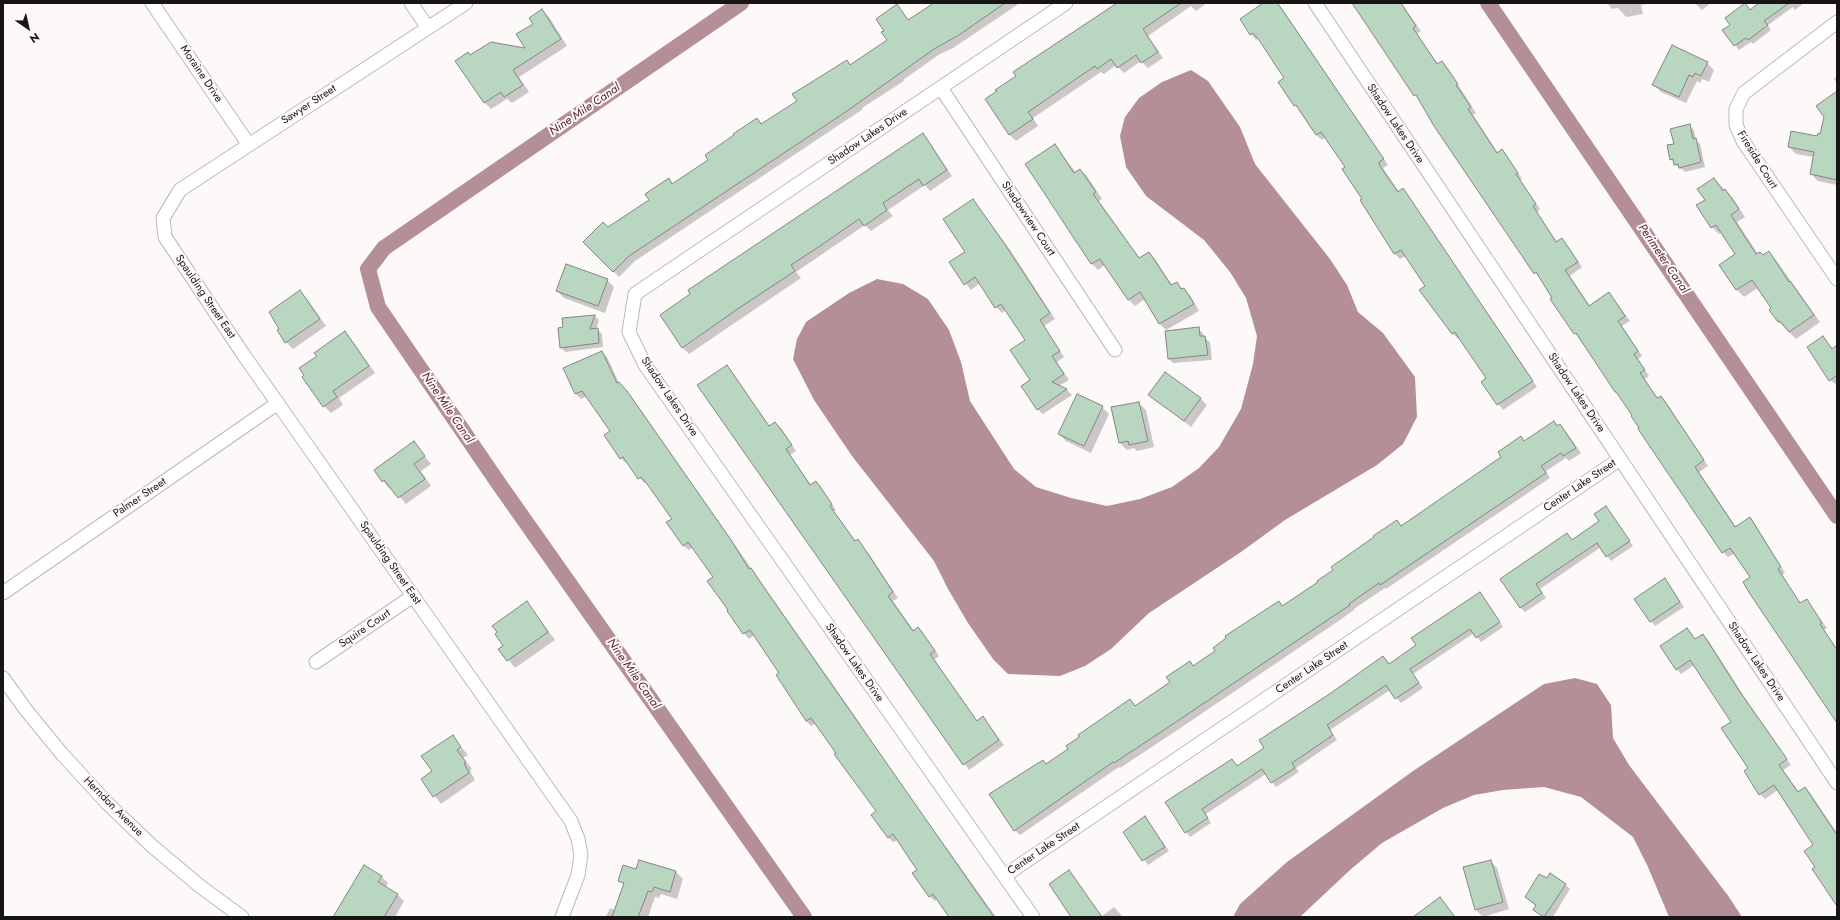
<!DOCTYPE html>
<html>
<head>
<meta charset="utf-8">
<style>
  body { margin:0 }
  #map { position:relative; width:1840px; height:920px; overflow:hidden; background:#fef9f9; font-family:Jost,sans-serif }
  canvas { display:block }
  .frame { position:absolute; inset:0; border:4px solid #171516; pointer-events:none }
  .north { position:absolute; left:8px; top:8px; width:40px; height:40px; -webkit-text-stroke:3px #fef9f9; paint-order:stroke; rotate:146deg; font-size:11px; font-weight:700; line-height:16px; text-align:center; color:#171516 }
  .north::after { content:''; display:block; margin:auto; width:14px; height:18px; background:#171516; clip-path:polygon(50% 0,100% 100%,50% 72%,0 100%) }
</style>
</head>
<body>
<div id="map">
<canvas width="1840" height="920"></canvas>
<div class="frame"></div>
<div class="north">N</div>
</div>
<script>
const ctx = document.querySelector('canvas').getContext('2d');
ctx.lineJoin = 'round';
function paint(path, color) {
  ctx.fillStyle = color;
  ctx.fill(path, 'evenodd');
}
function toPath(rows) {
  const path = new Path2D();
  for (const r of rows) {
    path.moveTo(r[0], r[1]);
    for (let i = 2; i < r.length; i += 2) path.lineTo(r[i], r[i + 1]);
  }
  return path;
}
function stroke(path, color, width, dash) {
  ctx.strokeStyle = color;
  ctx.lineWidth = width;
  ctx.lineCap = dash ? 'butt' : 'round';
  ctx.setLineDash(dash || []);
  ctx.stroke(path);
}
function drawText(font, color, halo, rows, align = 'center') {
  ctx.font = font + ' Jost,sans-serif';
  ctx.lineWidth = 4;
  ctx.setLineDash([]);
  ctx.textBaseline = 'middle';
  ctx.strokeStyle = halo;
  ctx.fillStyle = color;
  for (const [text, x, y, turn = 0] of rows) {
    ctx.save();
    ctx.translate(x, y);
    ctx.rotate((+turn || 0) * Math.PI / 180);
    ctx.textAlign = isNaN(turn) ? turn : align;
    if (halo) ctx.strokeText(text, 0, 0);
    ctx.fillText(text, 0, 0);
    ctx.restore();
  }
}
const water = toPath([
  [1191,70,1208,81,1240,127,1255,164,1330,259,1347,285,1358,312,1383,333,1415,377,1417,417,1403,444,1377,465,1285,520,1241,552,1149,613,1111,649,1085,666,1060,676,1008,674,993,659,968,623,948,589,934,561,852,456,814,400,793,359,797,339,806,322,849,293,877,279,903,284,928,299,949,330,961,362,970,401,1014,469,1036,487,1071,498,1107,506,1140,499,1172,487,1199,468,1219,447,1241,409,1253,364,1257,336,1246,298,1230,272,1204,240,1146,196,1126,167,1120,136,1125,117,1139,98,1162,82],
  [1575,678,1597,684,1611,705,1613,738,1629,765,1729,897,1742,917,1669,917,1648,867,1633,837,1581,797,1544,787,1503,790,1474,795,1443,808,1382,843,1350,870,1300,917,1233,917,1240,904,1287,862,1413,771,1544,684]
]);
const shadow = toPath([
  [934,3,1020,3,953,48,940,54,903,80,904,81,862,108,863,109,635,261,619,277,584,242,650,200,669,180,673,184,710,160,757,119,762,125,798,101,846,61,851,65,888,40,886,31,897,6,909,21],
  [1117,3,1207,3,1196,11,1191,6,1148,36,1163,58,1148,68,1141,61,1124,73,1116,65,1104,74,1101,72,1033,118,1038,126,1016,141,1010,135,987,99],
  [1264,3,1278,3,1388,165,1383,168,1399,192,1403,189,1408,195,1537,387,1503,410,1483,382,1488,378,1460,338,1458,339,1453,334,1421,290,1426,286,1406,256,1400,259,1395,254,1346,168,1326,137,1322,140,1316,135,1280,83,1286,79,1259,38,1256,40,1251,34],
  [1353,3,1401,3,1421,31,1417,34,1438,64,1442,62,1447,67,1476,113,1473,115,1498,153,1502,151,1507,156,1522,179,1520,180,1540,209,1537,212,1557,242,1562,239,1567,245,1582,267,1570,276,1590,306,1609,293,1614,299,1630,321,1622,326,1642,356,1638,359,1649,376,1645,379,1658,399,1661,397,1666,402,1708,466,1699,472,1736,527,1750,518,1755,524,1785,573,1782,575,1801,604,1806,600,1827,628,1824,630,1837,649,1837,721,1751,577,1735,553,1728,557,1723,552,1633,415,1575,333,1554,298,1523,255,1420,100],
  [1607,3,1653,3,1641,5,1643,14,1626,17,1618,8,1612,9],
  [1695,3,1711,3,1702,10],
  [1761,3,1804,3,1795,10,1793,7,1768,25,1771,30,1753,44,1751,42,1739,50,1724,30,1731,25,1745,4,1751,11],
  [542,10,549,17,567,46,519,77,529,92,512,103,507,99,491,109,484,102,470,56,527,50,534,24],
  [1707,63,1714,70,1709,82,1702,79,1700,83,1697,81,1686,103,1661,92,1654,85],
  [1837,76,1837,83,1834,79],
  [1837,92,1837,185,1818,181,1811,174,1814,157,1796,154,1789,147,1818,137],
  [1689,125,1694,130,1696,140,1700,144,1705,167,1685,172,1682,169,1680,169,1671,159,1675,144],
  [922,134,928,140,952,176,930,191,925,185,888,210,893,216,871,231,865,225,796,272,801,278,689,354,683,348,661,315],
  [1055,145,1076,173,1080,170,1087,176,1102,199,1099,201,1140,259,1149,253,1155,259,1172,285,1176,283,1190,295,1199,311,1166,330,1160,324,1145,299,1135,306,1129,300,1105,265,1098,270,1092,264,1026,164],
  [1714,179,1732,197,1745,217,1737,222,1758,254,1763,256,1769,253,1776,260,1820,322,1796,339,1779,322,1770,310,1773,308,1759,287,1744,297,1737,290,1721,265,1737,254,1722,232,1719,234,1712,227,1706,200],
  [973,200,1010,250,1055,319,1044,326,1064,357,1057,362,1069,380,1059,386,1067,390,1072,395,1043,414,1037,409,1026,340,1006,310,1002,313,996,307,980,283,971,290,950,263,966,252],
  [607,280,614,287,605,313,564,298,557,291],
  [300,292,307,299,326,326,293,349,286,342,280,329],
  [595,316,599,320,596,329,602,334,603,347,565,352,561,347,564,328,563,319],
  [1198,329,1203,333,1203,337,1210,342,1212,360,1173,363,1169,359],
  [344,332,351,339,375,373,339,398,343,405,331,413,324,406,318,356],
  [1823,338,1833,349,1837,351,1837,383,1835,384,1830,380],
  [602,352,607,357,619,383,632,398,859,722,877,751,996,917,948,917,950,916,938,899,935,901,929,896,919,870,898,840,893,842,888,837,878,811,816,723,811,726,806,721,780,673,754,635,749,639,737,625,709,581,714,578,693,547,689,550,683,545,673,519,646,482,644,483,628,462,626,463,621,458,611,431,587,396,581,399,576,394,564,369],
  [726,366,770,427,775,423,781,428,796,451,790,455,811,485,816,482,821,487,836,510,834,511,855,541,857,540,869,554,898,598,893,601,914,631,918,628,923,633,939,656,934,660,978,722,983,718,1004,745,969,770,851,604,699,385],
  [1149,395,1200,398,1207,405,1191,427],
  [1139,403,1146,410,1154,447,1137,451,1134,448,1127,450,1120,443,1112,408],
  [1102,407,1109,414,1091,453,1066,441,1059,434],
  [1554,422,1565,430,1581,453,1569,461,1566,458,1546,471,1550,478,1386,589,1385,588,1354,609,1354,610,1337,622,1179,729,1120,768,1119,767,1020,835,1014,830,1046,764,1069,750,1130,700,1136,706,1171,683,1190,663,1194,666,1216,651,1279,603,1283,607,1319,583,1396,521,1402,527,1502,457,1521,437,1525,442],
  [414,443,431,464,421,471,431,486,406,504,391,487,389,488,383,481],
  [1606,507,1633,546,1611,561,1601,547,1540,589,1546,598,1525,612,1520,607,1567,534,1573,541,1601,522],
  [1665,579,1684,607,1655,626,1635,599],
  [1480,594,1503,627,1481,642,1474,633,1413,674,1423,688,1401,703,1390,690,1330,730,1337,740,1296,768,1299,772,1276,787,1266,774,1206,814,1211,823,1190,837,1186,832,1232,760,1238,767,1266,748,1329,696,1383,657,1390,664,1418,645],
  [526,603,533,610,555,640,515,668,500,649,504,646],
  [1687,629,1696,640,1703,635,1708,640,1745,698,1791,765,1783,770,1799,792,1805,788,1810,793,1837,833,1837,907,1829,895,1830,894,1817,867,1815,845,1778,790,1765,799,1760,794,1733,722,1694,665,1681,674,1677,669],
  [452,736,468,755,463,758,472,769,470,771,475,780,441,804,422,779,433,772],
  [1145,817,1169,851,1148,865,1124,832],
  [1490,861,1497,868,1509,909,1483,917,1476,910,1464,868],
  [637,870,676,872,683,879,677,899,661,894,659,898,655,897,648,917,606,917,610,908,615,910,624,885,620,881],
  [1069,871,1102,916,1114,907,1123,917,1072,917],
  [381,876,388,883,385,888,397,894,404,901,395,917,335,917],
  [1547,880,1565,884,1570,889,1553,917,1543,917,1539,914,1534,910,1536,906,1526,897]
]);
const canal = toPath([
  [741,3,384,248,368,269,378,307,499,484,804,917],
  [1488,3,1837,516]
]);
const building = toPath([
  [934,3,1005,3,959,35,934,49,847,111,629,256,613,272,583,242,603,222,608,227,649,200,645,194,669,178,672,184,708,160,705,155,734,135,733,134,757,118,761,124,797,101,792,94,802,88,847,60,850,65,887,40,881,32,884,31,876,19,897,4,908,20,934,3],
  [1117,3,1181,3,1143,29,1158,52,1141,63,1136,55,1117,68,1111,59,1097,69,1095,66,1028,112,1033,119,1009,135,985,99,997,91,995,90,1016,76,1013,72,1117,3],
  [1263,3,1277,3,1281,8,1384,159,1379,162,1380,166,1398,192,1403,188,1533,381,1497,405,1481,382,1486,378,1460,340,1455,332,1452,334,1419,290,1425,286,1401,250,1394,254,1360,200,1362,199,1342,169,1345,167,1321,132,1316,135,1296,105,1294,106,1278,82,1284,78,1259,40,1253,33,1250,35,1240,19,1263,3],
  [1352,3,1401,3,1416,26,1413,28,1437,64,1442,61,1458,84,1456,85,1471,107,1468,109,1497,153,1502,149,1518,173,1516,174,1536,204,1533,206,1556,242,1562,238,1578,262,1565,270,1589,306,1609,292,1625,316,1618,321,1638,351,1634,354,1645,370,1640,373,1657,398,1661,396,1704,460,1695,467,1735,527,1750,517,1781,567,1778,569,1800,603,1807,599,1822,623,1820,624,1837,650,1837,723,1750,594,1743,582,1750,577,1730,548,1722,553,1638,429,1639,428,1631,416,1632,415,1616,392,1615,392,1576,333,1574,334,1550,299,1552,298,1536,272,1534,274,1522,256,1434,126,1416,95,1414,96,1352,3],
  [1745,3,1750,10,1759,3,1789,3,1764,21,1768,25,1748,40,1746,38,1734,46,1722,30,1730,25,1725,18,1745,3],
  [542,9,561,39,513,70,523,85,504,97,501,92,484,103,455,61,468,52,470,55,491,42,525,48,516,34,533,24,529,18,542,9],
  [1672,45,1708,62,1701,76,1695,73,1693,77,1689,75,1679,97,1652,85,1672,45],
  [1837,91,1837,180,1810,174,1814,152,1788,147,1791,131,1817,136,1818,133,1820,134,1824,117,1816,106,1837,91],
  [1690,124,1693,139,1696,138,1701,162,1679,168,1678,164,1674,165,1673,159,1670,160,1667,145,1674,144,1670,129,1690,124],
  [923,133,947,170,923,186,919,179,883,203,887,210,864,226,859,219,820,246,791,265,795,271,736,310,682,348,660,315,690,294,688,290,923,133],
  [1055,144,1074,173,1080,169,1096,192,1093,194,1139,258,1149,252,1171,285,1177,282,1181,289,1184,288,1194,304,1159,324,1140,292,1128,300,1100,259,1091,264,1025,164,1055,144],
  [1714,178,1723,191,1725,189,1739,209,1731,215,1756,254,1760,252,1763,255,1769,251,1789,282,1790,281,1814,315,1789,332,1780,321,1778,322,1769,310,1771,308,1752,280,1736,290,1719,265,1735,254,1716,225,1711,228,1696,205,1705,200,1697,189,1714,178],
  [973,199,1004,243,1050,313,1040,320,1060,351,1052,356,1064,374,1052,382,1067,389,1037,410,1021,386,1030,380,1010,350,1025,340,1001,304,995,308,975,277,964,285,949,262,965,252,943,219,973,199],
  [566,264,608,279,598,306,556,291,566,264],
  [300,290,320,319,285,343,277,330,279,329,269,312,300,290],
  [595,315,590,329,598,328,599,343,560,348,558,328,563,327,562,318,595,315],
  [1199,327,1200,336,1205,336,1208,355,1168,359,1165,331,1199,327],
  [345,331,369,366,333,391,337,397,323,407,302,377,304,375,299,368,317,356,314,353,345,331],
  [1823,336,1832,349,1837,345,1837,375,1829,381,1807,347,1823,336],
  [602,351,617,383,619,382,627,391,731,540,749,569,751,568,763,586,994,917,949,917,933,894,929,897,912,873,917,870,893,834,888,838,871,815,876,811,834,754,836,753,811,718,806,721,776,675,779,673,750,630,743,634,727,611,728,610,707,581,713,577,688,542,683,546,666,522,672,519,647,484,641,477,638,479,623,457,620,459,604,435,610,431,582,391,575,394,563,368,602,351],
  [727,365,769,426,775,422,782,431,792,445,786,449,810,485,816,481,832,504,830,506,855,541,858,539,864,548,893,592,888,596,913,631,918,627,924,635,935,651,930,654,977,721,983,716,999,740,963,765,697,385,727,365],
  [1165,372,1201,398,1184,421,1148,395,1165,372],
  [1077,394,1103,406,1084,446,1058,434,1077,394],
  [1139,402,1148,441,1129,445,1128,441,1119,443,1111,407,1139,402],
  [1554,421,1557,426,1560,424,1576,448,1563,456,1561,453,1541,466,1546,473,1380,585,1379,583,1349,604,1350,605,1332,617,1173,724,1114,763,1113,762,1014,831,989,794,1043,760,1046,764,1068,749,1066,746,1079,737,1078,735,1130,699,1135,706,1170,682,1166,677,1190,661,1193,666,1215,651,1213,648,1226,638,1225,636,1279,601,1282,606,1318,582,1317,581,1333,570,1331,567,1374,537,1373,536,1397,520,1401,526,1501,457,1498,452,1521,436,1524,441,1554,421],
  [414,441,425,456,414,464,425,479,398,498,384,480,382,482,374,470,414,441],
  [1606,506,1630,541,1606,557,1597,543,1536,584,1542,593,1520,608,1500,579,1567,533,1572,540,1599,521,1594,514,1606,506],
  [1665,578,1680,602,1650,622,1634,599,1665,578],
  [1480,592,1500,622,1476,638,1470,629,1410,669,1419,683,1395,699,1386,685,1327,725,1333,735,1292,763,1295,768,1271,783,1262,769,1202,809,1208,818,1185,833,1165,802,1232,759,1237,766,1264,748,1259,740,1328,695,1383,656,1389,664,1416,645,1411,638,1480,592],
  [527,601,548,632,507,661,498,649,503,646,495,634,497,632,492,626,527,601],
  [1687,628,1695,639,1703,634,1740,692,1787,759,1779,765,1798,792,1805,787,1837,835,1837,906,1812,869,1815,867,1804,851,1813,845,1774,785,1759,795,1744,771,1748,768,1721,728,1731,722,1690,660,1676,670,1660,646,1687,628],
  [453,735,461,747,457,750,466,762,464,763,469,773,433,797,421,779,432,771,421,756,453,735],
  [1145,816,1165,847,1142,861,1123,832,1145,816],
  [639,860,676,871,670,892,654,887,652,892,648,891,638,917,612,917,624,883,618,881,623,865,636,869,639,860],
  [1491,860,1503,902,1475,910,1463,867,1491,860],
  [364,865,382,876,378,882,398,894,384,917,333,917,364,865],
  [1069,870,1102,917,1071,917,1049,884,1069,870],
  [1550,873,1566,884,1544,917,1533,910,1536,905,1525,897,1539,874,1547,878,1550,873],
  [1440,897,1455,917,1413,917,1440,897]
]);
const minor = toPath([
  [152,3,249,145],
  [411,3,428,28],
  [466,3,180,190,163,218,165,237,243,354,571,821,578,839,581,855,578,875,562,917],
  [1315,3,1837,783],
  [1837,22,1744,93,1736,109,1736,125,1743,141,1837,279],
  [941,88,1115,350],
  [3,593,278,403],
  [316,662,413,596],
  [3,678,26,710,62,754,107,803,152,846,201,887,242,917],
  [1004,876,1620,459],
  [1033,917,645,365,629,332,635,294,1066,3]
]);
const streetNames = [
  ["Moraine Drive",201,74,56],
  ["Sawyer Street",309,105,-33],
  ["Shadow Lakes Drive",1395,124,56],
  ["Shadow Lakes Drive",868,137,-34],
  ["Fireside Court",1757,160,58],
  ["Shadowview Court",1028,219,56],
  ["Spaulding Street East",205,297,56],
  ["Shadow Lakes Drive",1576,393,56],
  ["Shadow Lakes Drive",669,397,56],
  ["Center Lake Street",1580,486,-34],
  ["Palmer Street",140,498,-34],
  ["Spaulding Street East",390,563,55],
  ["Squire Court",365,629,-34],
  ["Shadow Lakes Drive",1756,662,56],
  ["Shadow Lakes Drive",854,663,55],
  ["Center Lake Street",1312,668,-34],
  ["Herndon Avenue",113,807,45],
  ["Center Lake Street",1044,849,-34]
];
const waterNames = [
  ["Nine Mile Canal",585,110,-34],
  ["Perimeter Canal",1663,259,56],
  ["Nine Mile Canal",447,408,56],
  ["Nine Mile Canal",633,674,55]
];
paint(water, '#b48f96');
paint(shadow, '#0003');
stroke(canal, '#b48f96', 16);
paint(building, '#b9d7c0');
stroke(building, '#838683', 1);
stroke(minor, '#bdb8b9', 15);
stroke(minor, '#fff', 13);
drawText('11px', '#171516', '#fef9f9', streetNames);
drawText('italic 12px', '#572532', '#fef9f9', waterNames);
</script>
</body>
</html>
